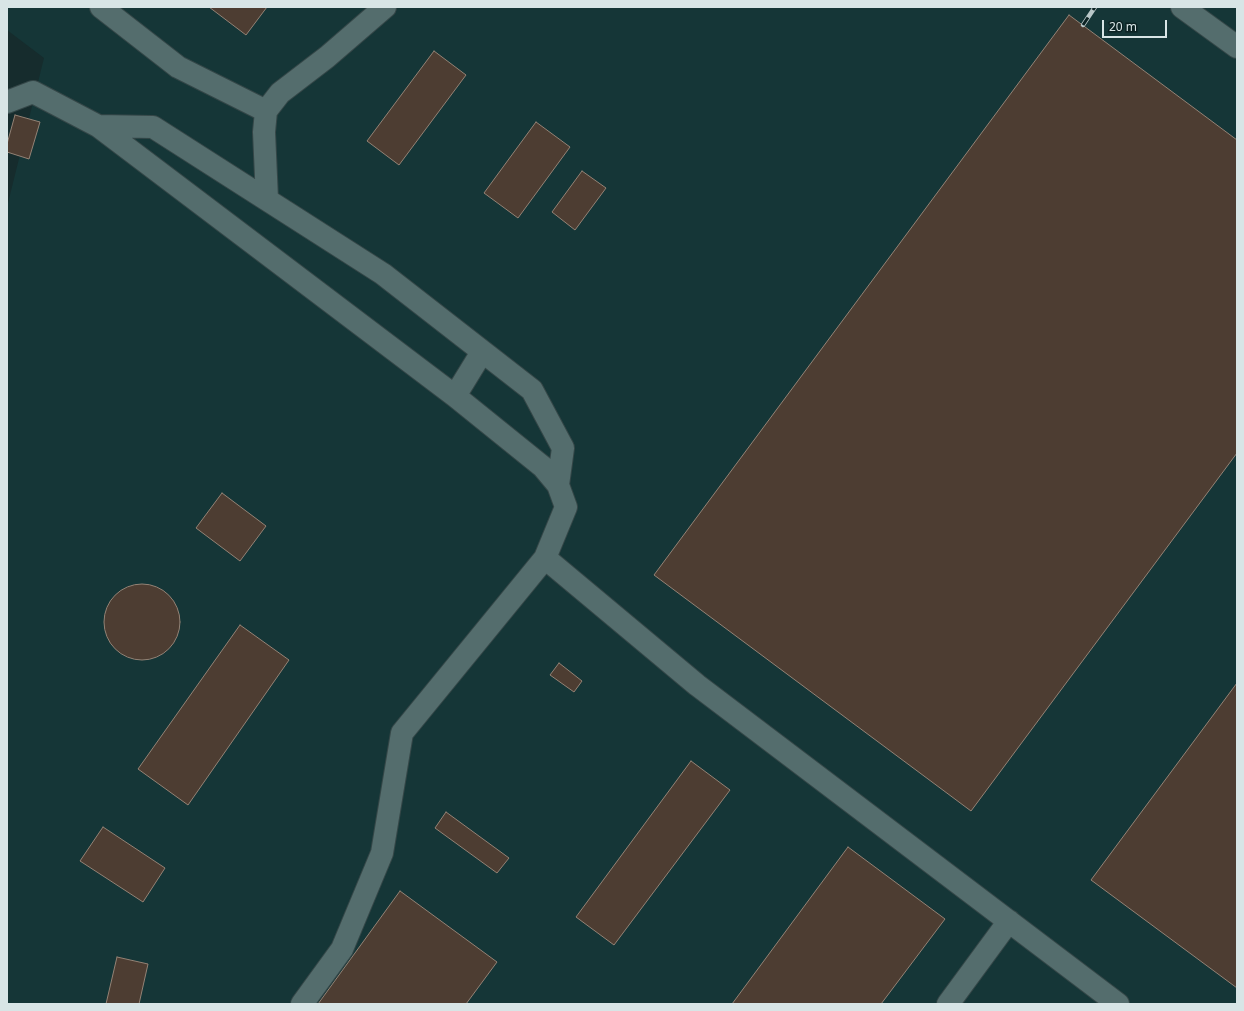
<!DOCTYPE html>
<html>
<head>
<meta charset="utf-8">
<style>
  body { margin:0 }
  #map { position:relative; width:1244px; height:1011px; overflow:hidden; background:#162c2d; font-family:"Noto Sans",sans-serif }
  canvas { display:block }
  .frame { position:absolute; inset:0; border:8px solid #d8e5e6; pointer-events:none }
  .scale { position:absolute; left:1102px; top:20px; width:65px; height:18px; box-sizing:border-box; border:2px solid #d8e5e6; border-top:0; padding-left:5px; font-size:12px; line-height:14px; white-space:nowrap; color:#d8e5e6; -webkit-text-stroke:3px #0c2324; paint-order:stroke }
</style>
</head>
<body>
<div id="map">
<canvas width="1244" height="1011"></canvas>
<div class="frame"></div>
<div class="scale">20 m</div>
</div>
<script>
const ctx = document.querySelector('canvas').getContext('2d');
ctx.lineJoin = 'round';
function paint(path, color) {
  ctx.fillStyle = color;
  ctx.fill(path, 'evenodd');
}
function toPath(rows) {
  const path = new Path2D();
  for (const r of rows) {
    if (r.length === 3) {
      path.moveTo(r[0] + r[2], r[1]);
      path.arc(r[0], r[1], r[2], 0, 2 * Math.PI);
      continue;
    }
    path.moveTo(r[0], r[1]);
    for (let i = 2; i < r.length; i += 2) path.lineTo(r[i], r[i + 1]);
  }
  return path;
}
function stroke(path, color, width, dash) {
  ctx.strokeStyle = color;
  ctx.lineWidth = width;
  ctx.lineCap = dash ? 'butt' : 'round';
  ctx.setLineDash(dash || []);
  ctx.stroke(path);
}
const built = toPath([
  [7,7,1237,7,1237,1004,7,1004,7,207,44,58,7,30]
]);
const building = toPath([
  [209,7,267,7,246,35,209,7],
  [1069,15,1237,140,1237,453,971,811,654,575,1069,15],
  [434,51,466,75,399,165,367,141,434,51],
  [15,115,40,122,29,159,7,152,7,144,15,115],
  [536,122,570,147,518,218,484,193,536,122],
  [582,171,606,188,575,230,552,212,582,171],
  [222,493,266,526,240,561,196,528,222,493],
  [142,622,38],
  [240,625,289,660,188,805,138,769,240,625],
  [559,663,582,681,574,692,550,675,559,663],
  [1237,683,1237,988,1091,880,1237,683],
  [691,761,730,790,614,945,576,917,691,761],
  [446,812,509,858,497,873,435,828,446,812],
  [103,827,165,868,143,902,80,861,103,827],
  [848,847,945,919,881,1004,732,1004,848,847],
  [400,891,497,962,466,1004,318,1004,400,891],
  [117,957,148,964,139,1004,106,1004,117,957]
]);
const minor = toPath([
  [101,7,178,67,266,111],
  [1182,7,1237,47],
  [7,102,33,92,98,126,455,396,543,467,558,485,566,507,545,558,697,685,1118,1004],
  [98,126,153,127,383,274,532,390,563,448,558,485],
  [267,199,264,132,266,111,280,93,327,57,385,7],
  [455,396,482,352],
  [302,1004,342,949,382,853,402,733,545,558],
  [948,1004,1009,921]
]);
const rail = toPath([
  [1083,25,1095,7]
]);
paint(built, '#153637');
paint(building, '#4d3d32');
stroke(building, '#938275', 1);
stroke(minor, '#354748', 24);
stroke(minor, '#546d6d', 22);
stroke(rail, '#b9c7c8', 4.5);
stroke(rail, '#0c2324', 3, [9]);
</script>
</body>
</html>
